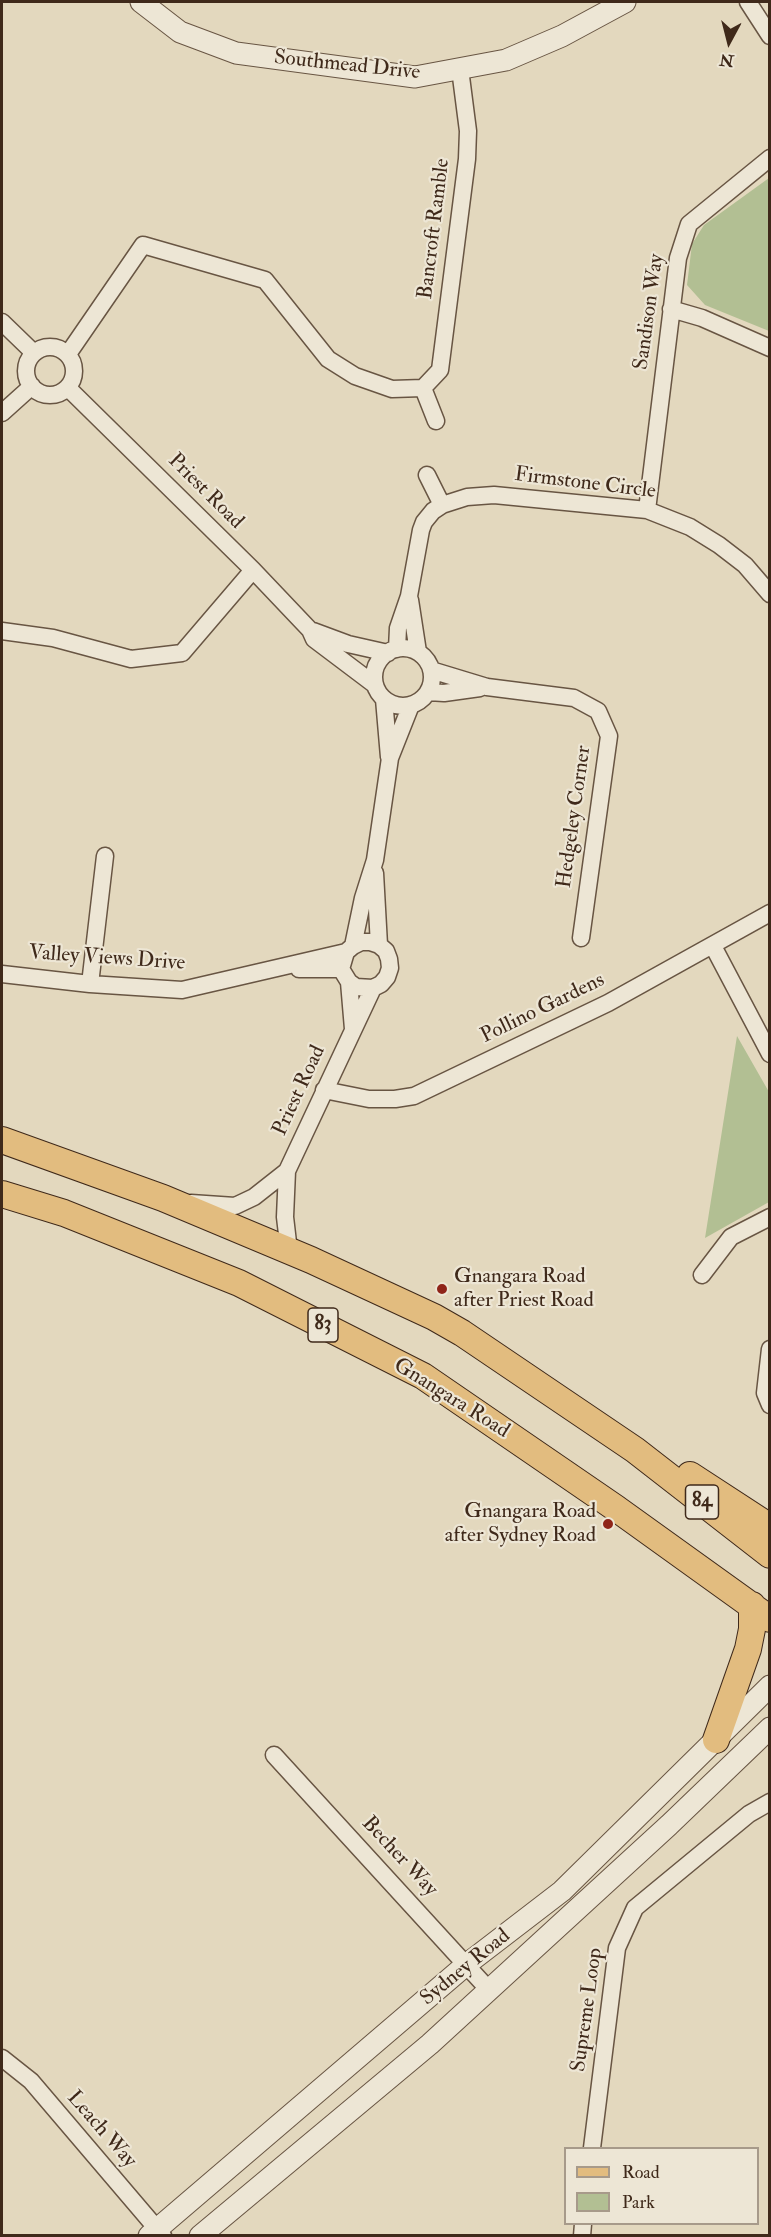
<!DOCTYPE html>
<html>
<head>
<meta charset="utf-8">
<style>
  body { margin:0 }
  #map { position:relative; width:771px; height:2237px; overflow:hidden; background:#e3d8be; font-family:"IM FELL Double Pica",serif }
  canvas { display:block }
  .frame { position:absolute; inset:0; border:3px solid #3f291a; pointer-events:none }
  .legend { position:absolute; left:564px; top:2147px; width:195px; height:78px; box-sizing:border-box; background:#ede6d5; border:2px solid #a79a8a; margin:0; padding:8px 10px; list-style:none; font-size:18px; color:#3f291a }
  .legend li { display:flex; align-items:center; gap:12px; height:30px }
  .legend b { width:30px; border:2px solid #a79a8a }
  .north { position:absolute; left:699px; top:12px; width:60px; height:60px; -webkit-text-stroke:4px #ede6d5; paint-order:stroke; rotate:187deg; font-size:16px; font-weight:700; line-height:24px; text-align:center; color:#3f291a }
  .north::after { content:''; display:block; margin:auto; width:21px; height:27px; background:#3f291a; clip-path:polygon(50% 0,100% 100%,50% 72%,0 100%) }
</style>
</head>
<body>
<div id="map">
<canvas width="771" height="2237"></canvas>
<div class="frame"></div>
<ul class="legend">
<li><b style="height:8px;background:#e2bc7f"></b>Road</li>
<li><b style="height:16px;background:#b2bf93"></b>Park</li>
</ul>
<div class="north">N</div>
</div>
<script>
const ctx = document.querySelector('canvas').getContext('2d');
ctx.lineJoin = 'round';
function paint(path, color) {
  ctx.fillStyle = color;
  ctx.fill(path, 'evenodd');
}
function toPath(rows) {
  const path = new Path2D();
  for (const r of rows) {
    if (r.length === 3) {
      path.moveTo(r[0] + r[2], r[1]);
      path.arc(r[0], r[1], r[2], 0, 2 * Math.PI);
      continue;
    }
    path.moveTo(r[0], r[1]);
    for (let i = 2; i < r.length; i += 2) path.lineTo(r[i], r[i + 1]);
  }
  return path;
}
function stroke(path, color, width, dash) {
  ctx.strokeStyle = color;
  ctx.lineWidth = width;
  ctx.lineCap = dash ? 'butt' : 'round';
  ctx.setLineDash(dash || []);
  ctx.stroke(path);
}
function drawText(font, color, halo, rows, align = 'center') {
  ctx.font = font + ' "IM FELL Double Pica",serif';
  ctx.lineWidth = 4.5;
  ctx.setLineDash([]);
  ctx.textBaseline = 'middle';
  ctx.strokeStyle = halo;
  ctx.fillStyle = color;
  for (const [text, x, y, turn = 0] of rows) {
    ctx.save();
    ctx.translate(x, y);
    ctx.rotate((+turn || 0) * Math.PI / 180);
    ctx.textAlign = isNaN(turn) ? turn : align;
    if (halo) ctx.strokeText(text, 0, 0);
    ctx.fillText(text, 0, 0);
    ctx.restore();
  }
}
const green = toPath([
  [769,178,769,331,705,305,687,285,692,244,704,225],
  [737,1036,769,1092,769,1202,705,1238]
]);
const minor = toPath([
  [748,2,770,36],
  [671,309,702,318,770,348],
  [2,322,34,353],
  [50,371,24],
  [68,354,143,245,265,280,328,359,355,376,392,389,423,388,440,370,467,159,468,131,460,69],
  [68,388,253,570,310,630,314,639,375,685],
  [423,388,436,421],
  [2,413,32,386],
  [427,475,442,505],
  [647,510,678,258,689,224,770,158],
  [410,600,418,652],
  [2,631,53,638,131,659,182,653,253,570],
  [313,631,348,644,388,653],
  [403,677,29],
  [397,649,398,628,409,596,421,530,424,522,433,511,442,505,467,497,494,495,647,510,690,527,719,545,745,565,770,594],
  [431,670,487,687,574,698,598,711,609,736,581,938],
  [428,692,444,693,480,688],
  [384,699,389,757],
  [375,873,379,945],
  [361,942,370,942,379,945,386,951,389,959,390,968,387,977,381,984,373,988,356,987,349,982,341,969,346,952,353,946,361,942],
  [353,946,363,898,375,860,390,758,411,705],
  [713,946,770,1054],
  [299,969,341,969],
  [2,974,90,984,182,990,346,952],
  [349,982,353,1029],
  [90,984,105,856],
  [324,1090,369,1099,395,1099,414,1096,608,1003,770,913],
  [191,1203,235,1206,254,1197,287,1171],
  [289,1251,285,1217,287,1171,373,988],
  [702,1275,731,1237,770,1217],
  [770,1349,765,1393,770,1405],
  [274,1755,489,1990],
  [2,2058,31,2081,163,2236],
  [592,2148,617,1948,635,1908,749,1814,770,1802],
  [582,2236,583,2224]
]);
const tertiary = toPath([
  [141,2,180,32,236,53,415,77,506,60,562,36,625,2],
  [149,2236,467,1964,562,1891,770,1686],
  [200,2236,430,2044,669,1825,770,1728]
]);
const primary = toPath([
  [2,1140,163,1198,311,1260,434,1317,462,1333,635,1450,770,1555],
  [2,1194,64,1213,239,1283,423,1376,617,1509,770,1619],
  [690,1475,770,1527],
  [716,1740,748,1649,752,1629,752,1605]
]);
const markers = [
  [442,1289,6,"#8f2418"],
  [608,1524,6,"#8f2418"]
];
const shields = [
  [323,1325,30],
  [702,1502,33]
];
const shieldNames = [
  ["83",323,1325],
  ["84",702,1502]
];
const streetNames = [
  ["Southmead Drive",347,66,6],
  ["Bancroft Ramble",435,229,-83],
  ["Sandison Way",650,312,-82],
  ["Firmstone Circle",585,484,7],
  ["Priest Road",205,492,45],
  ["Hedgeley Corner",575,817,-82],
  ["Valley Views Drive",107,959,4],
  ["Pollino Gardens",543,1009,-26],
  ["Priest Road",300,1091,-65],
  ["Gnangara Road",451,1399,32],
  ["Becher Way",399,1857,47],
  ["Sydney Road",466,1968,-39],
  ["Supreme Loop",588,2010,-82],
  ["Leach Way",101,2130,49]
];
const poiNames = [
  ["Gnangara Road",454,1277],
  ["after Priest Road",454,1301],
  ["Gnangara Road",596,1512,"right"],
  ["after Sydney Road",596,1536,"right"]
];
paint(green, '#b2bf93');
stroke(minor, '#685543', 19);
stroke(tertiary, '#685543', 23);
stroke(primary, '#3f291a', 28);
stroke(minor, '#ede6d5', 16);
stroke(tertiary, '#ede6d5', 21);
stroke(primary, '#e2bc7f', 26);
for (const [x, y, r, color] of markers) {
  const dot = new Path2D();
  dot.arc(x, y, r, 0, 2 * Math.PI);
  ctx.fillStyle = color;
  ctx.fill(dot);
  stroke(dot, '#ede6d5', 2);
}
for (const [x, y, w] of shields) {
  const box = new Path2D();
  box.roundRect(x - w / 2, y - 17, w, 34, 4.5);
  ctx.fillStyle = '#ede6d5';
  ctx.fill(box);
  stroke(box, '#3f291a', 1.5);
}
drawText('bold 20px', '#3f291a', null, shieldNames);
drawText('21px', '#3f291a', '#ede6d5', streetNames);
drawText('21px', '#3f291a', '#ede6d5', poiNames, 'left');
</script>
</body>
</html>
